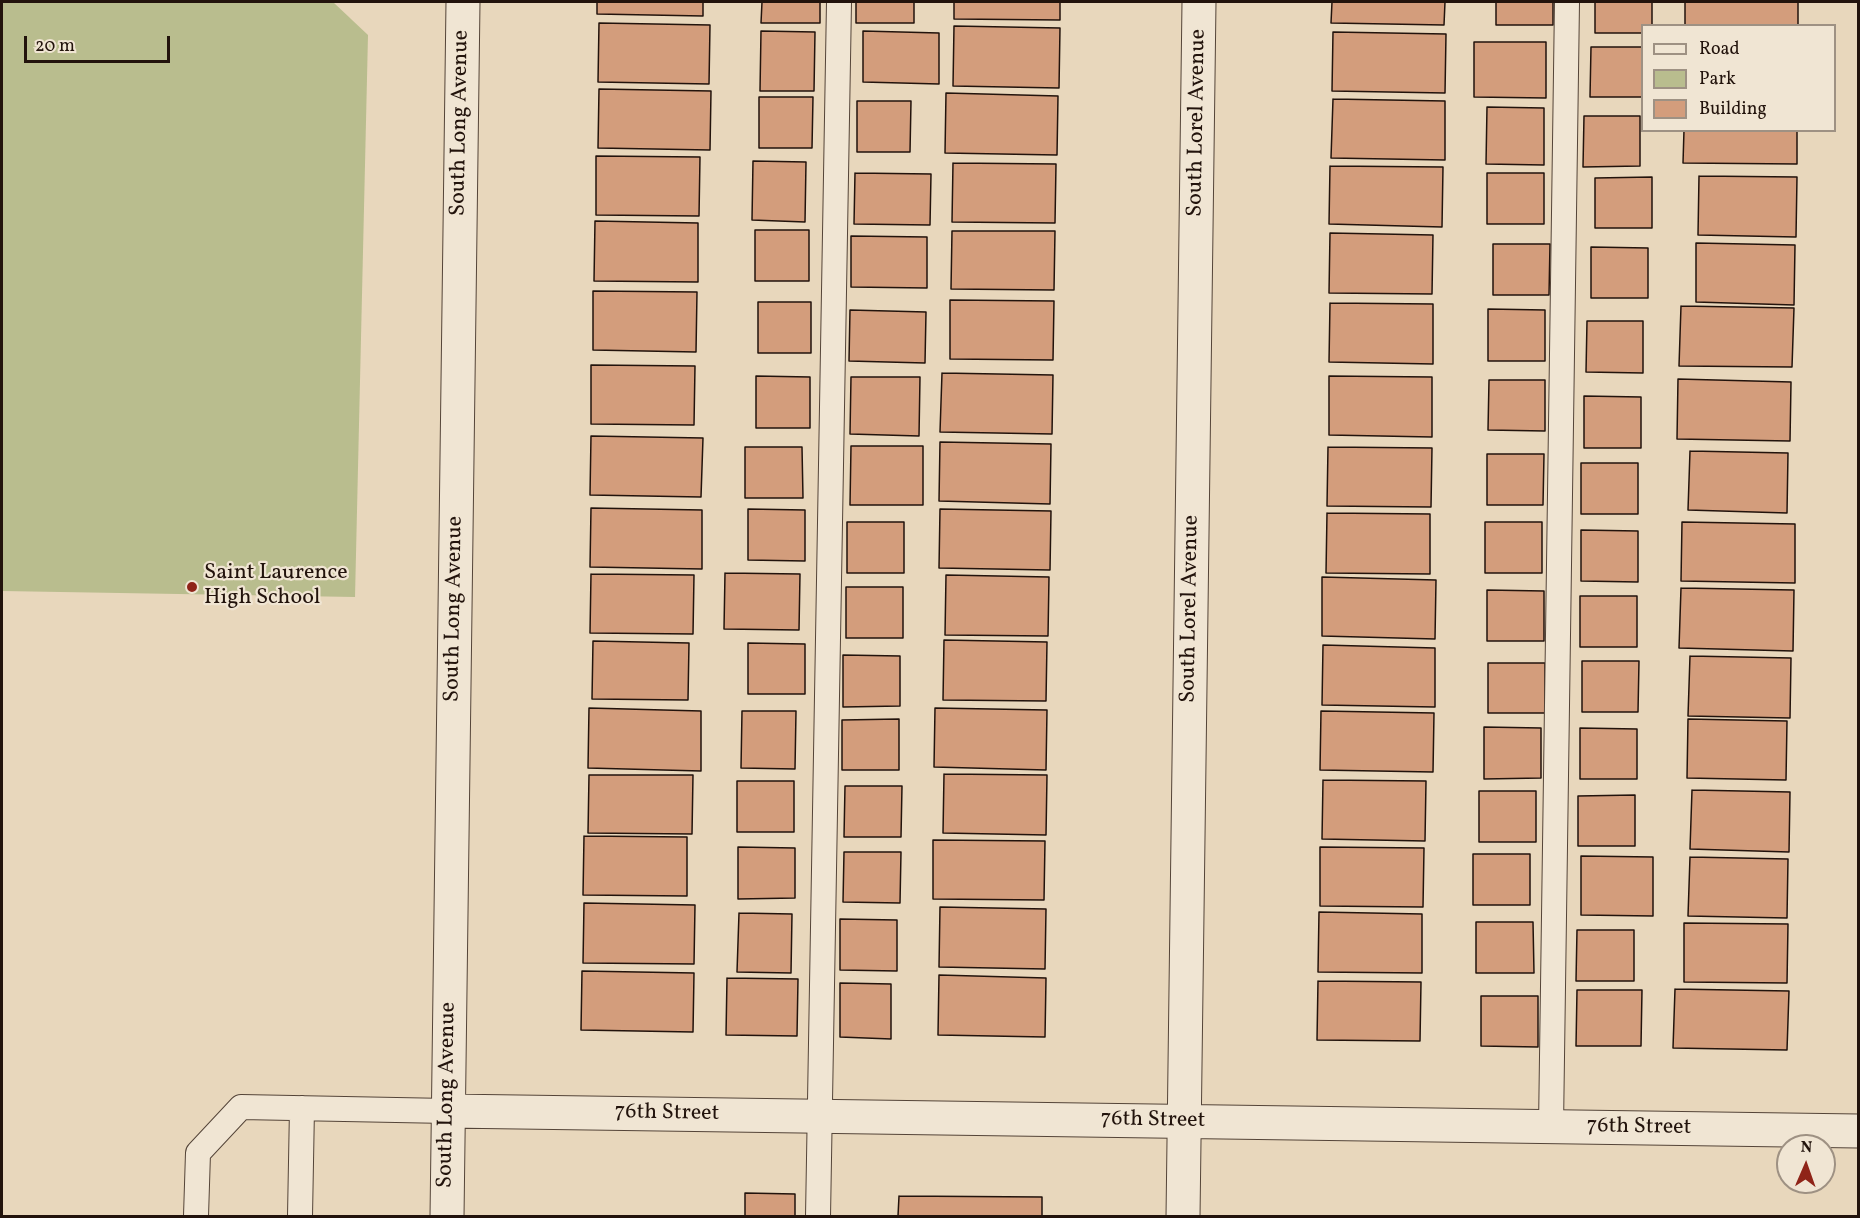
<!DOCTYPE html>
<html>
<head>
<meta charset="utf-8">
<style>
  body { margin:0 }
  #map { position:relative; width:1860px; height:1218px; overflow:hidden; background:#e8d7bc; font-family:Vollkorn,serif }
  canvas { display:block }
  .frame { position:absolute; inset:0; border:3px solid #22130c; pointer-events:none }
  .legend { position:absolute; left:1641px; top:24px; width:195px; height:108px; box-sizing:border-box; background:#f0e5d3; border:2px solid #9e9183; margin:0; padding:8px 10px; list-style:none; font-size:18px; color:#22130c }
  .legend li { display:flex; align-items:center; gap:12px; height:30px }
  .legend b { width:30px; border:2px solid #9e9183 }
  .north { position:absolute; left:1776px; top:1134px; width:60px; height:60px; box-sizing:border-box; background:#f0e5d3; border:2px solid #9e9183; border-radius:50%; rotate:2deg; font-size:16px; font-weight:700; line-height:24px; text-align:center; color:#22130c }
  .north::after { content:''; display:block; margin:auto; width:21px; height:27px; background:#8f2418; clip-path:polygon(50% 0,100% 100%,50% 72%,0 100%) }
  .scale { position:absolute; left:24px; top:36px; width:146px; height:27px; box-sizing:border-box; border:3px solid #22130c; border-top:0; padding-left:8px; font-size:18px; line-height:21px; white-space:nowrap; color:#22130c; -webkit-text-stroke:4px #f0e5d3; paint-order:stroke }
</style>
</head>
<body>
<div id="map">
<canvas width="1860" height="1218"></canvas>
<div class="frame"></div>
<ul class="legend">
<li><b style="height:8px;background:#f0e5d3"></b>Road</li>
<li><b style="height:16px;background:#b9bd8e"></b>Park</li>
<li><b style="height:16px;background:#d39d7c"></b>Building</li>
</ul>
<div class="north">N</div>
<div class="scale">20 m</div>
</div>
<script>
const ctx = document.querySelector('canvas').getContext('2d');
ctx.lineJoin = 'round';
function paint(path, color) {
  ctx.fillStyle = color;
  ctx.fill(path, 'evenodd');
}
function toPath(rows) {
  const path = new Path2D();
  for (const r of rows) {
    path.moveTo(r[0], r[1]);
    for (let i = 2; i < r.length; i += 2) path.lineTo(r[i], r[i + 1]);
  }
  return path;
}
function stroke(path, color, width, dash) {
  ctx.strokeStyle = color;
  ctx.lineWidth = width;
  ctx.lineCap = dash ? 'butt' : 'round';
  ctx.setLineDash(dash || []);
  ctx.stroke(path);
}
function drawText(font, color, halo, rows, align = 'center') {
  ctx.font = font + ' Vollkorn,serif';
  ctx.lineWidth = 4.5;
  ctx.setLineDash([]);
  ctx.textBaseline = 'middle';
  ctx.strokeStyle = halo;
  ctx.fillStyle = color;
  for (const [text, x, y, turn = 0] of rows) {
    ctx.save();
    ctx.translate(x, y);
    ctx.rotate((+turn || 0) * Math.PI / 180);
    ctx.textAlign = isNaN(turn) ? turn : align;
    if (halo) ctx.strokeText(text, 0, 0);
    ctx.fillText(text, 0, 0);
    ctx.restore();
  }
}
const green = toPath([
  [2,2,333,2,368,35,355,597,2,591]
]);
const building = toPath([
  [597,2,703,2,703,16,597,14,597,2],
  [762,2,820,2,820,23,761,23,762,2],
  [856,2,914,2,914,23,856,23,856,2],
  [954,2,1060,2,1060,20,954,19,954,2],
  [1332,2,1445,2,1444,25,1331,23,1332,2],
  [1496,2,1553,2,1553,25,1496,25,1496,2],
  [1595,2,1652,2,1652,26,1642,26,1642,33,1595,33,1595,2],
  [1685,2,1798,2,1798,26,1685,26,1685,2],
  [599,23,710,25,709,84,598,82,599,23],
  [954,26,1060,28,1059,88,953,86,954,26],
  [761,31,815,32,814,91,760,91,761,31],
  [863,31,939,33,939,84,863,82,863,31],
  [1333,32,1446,34,1445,93,1332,91,1333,32],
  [1474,42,1546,42,1546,98,1474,97,1474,42],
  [1591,47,1642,47,1642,97,1590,97,1591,47],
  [599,89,711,91,710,150,598,148,599,89],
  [946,93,1058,96,1057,155,945,153,946,93],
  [759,97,813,97,812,148,759,148,759,97],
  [1333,99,1445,101,1445,160,1331,158,1333,99],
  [857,101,911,101,910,152,857,152,857,101],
  [1487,107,1544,108,1544,165,1486,164,1487,107],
  [1584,116,1640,116,1640,166,1583,167,1584,116],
  [1684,130,1797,130,1797,164,1683,163,1684,130],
  [596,156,700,157,699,216,596,215,596,156],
  [753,161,806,162,805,222,752,220,753,161],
  [953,163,1056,164,1055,223,952,222,953,163],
  [1330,166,1443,167,1442,227,1329,224,1330,166],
  [855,173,931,174,930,225,854,224,855,173],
  [1487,173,1544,173,1544,224,1487,224,1487,173],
  [1699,176,1797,177,1796,237,1698,235,1699,176],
  [1652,177,1652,228,1595,228,1595,178,1652,177],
  [595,221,698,223,698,282,594,281,595,221],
  [755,230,809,230,809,281,755,281,755,230],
  [952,231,1055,231,1054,290,951,289,952,231],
  [1330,233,1433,235,1432,294,1329,293,1330,233],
  [851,236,927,237,927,288,851,287,851,236],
  [1696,243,1795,245,1794,305,1696,302,1696,243],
  [1493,244,1550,244,1549,295,1493,295,1493,244],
  [1591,247,1648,248,1648,298,1591,298,1591,247],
  [593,291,697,292,696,352,593,350,593,291],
  [950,300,1054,301,1053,360,950,359,950,300],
  [758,302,811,302,811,353,758,353,758,302],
  [1330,303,1433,304,1433,364,1329,362,1330,303],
  [1681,306,1794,308,1792,367,1679,366,1681,306],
  [1488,309,1545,310,1545,361,1488,361,1488,309],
  [850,310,926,312,925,363,849,361,850,310],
  [1587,321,1643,321,1643,373,1586,372,1587,321],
  [591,365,695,366,694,425,591,424,591,365],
  [942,373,1053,375,1052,434,940,432,942,373],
  [756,376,810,377,810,428,756,428,756,376],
  [1329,376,1432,377,1432,437,1329,435,1329,376],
  [851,377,920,377,919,436,850,434,851,377],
  [1678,379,1791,382,1790,441,1677,439,1678,379],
  [1489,380,1545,380,1545,431,1488,430,1489,380],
  [1584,396,1641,397,1641,448,1584,448,1584,396],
  [591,436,703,438,701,497,590,495,591,436],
  [940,442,1051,444,1050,504,939,501,940,442],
  [851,446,923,446,923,505,850,505,851,446],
  [745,447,802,447,803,498,745,498,745,447],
  [1328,447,1432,448,1431,507,1327,506,1328,447],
  [1690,451,1788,453,1787,513,1688,510,1690,451],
  [1487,454,1544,454,1543,505,1487,505,1487,454],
  [1581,463,1638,463,1638,514,1581,514,1581,463],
  [591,508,702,510,702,569,590,567,591,508],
  [748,509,805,510,805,561,748,560,748,509],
  [940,509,1051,511,1050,570,939,568,940,509],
  [1327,513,1430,514,1430,574,1326,573,1327,513],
  [847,522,904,522,904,573,847,573,847,522],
  [1485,522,1542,522,1542,573,1485,573,1485,522],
  [1682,522,1795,524,1795,583,1681,581,1682,522],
  [1581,530,1638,531,1638,582,1581,581,1581,530],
  [725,573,800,574,799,630,724,629,725,573],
  [591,574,694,575,693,634,590,633,591,574],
  [946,575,1049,577,1048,636,945,635,946,575],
  [1322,577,1436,580,1435,639,1322,636,1322,577],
  [846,587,903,587,903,638,846,638,846,587],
  [1681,588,1794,590,1793,651,1679,648,1681,588],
  [1487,590,1544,591,1544,641,1487,641,1487,590],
  [1580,596,1637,596,1637,647,1580,647,1580,596],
  [944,640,1047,642,1046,701,943,700,944,640],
  [593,641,689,643,688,700,592,699,593,641],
  [748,643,805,644,805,694,748,694,748,643],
  [1323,645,1435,648,1435,707,1322,705,1323,645],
  [843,655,900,656,900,706,843,707,843,655],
  [1690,656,1791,658,1790,718,1688,716,1690,656],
  [1582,661,1639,661,1638,712,1582,712,1582,661],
  [1488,663,1545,663,1545,713,1488,713,1488,663],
  [589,708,701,711,701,771,588,768,589,708],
  [935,708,1047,710,1046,770,934,767,935,708],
  [742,711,796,711,795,769,741,768,742,711],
  [1321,711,1434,713,1433,772,1320,770,1321,711],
  [899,719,899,770,842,770,842,720,899,719],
  [1688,719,1787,721,1786,780,1687,778,1688,719],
  [1484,727,1541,728,1541,778,1484,779,1484,727],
  [1580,728,1637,729,1637,779,1580,779,1580,728],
  [944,774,1047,775,1046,835,943,833,944,774],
  [589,775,693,775,692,834,588,833,589,775],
  [1323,780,1426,781,1425,841,1322,839,1323,780],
  [737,781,794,781,794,832,737,832,737,781],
  [845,786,902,786,901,837,844,837,845,786],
  [1692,790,1790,792,1789,852,1690,849,1692,790],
  [1479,791,1536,791,1536,842,1479,842,1479,791],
  [1635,795,1635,846,1578,846,1578,796,1635,795],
  [584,836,687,837,687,896,583,895,584,836],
  [933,840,1045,841,1044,900,933,899,933,840],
  [738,847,795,848,795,898,738,899,738,847],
  [1320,847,1424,848,1423,907,1320,906,1320,847],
  [844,852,901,852,900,903,843,902,844,852],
  [1473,854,1530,854,1530,905,1473,905,1473,854],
  [1581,856,1653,857,1653,916,1581,915,1581,856],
  [1690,857,1788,859,1787,918,1688,916,1690,857],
  [584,903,695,905,694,964,583,963,584,903],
  [940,907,1046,909,1045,969,939,967,940,907],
  [1319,912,1422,914,1422,973,1318,972,1319,912],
  [739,913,792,914,791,973,737,972,739,913],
  [840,919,897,920,897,971,840,970,840,919],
  [1476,922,1533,922,1534,973,1476,973,1476,922],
  [1684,923,1788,924,1787,983,1684,982,1684,923],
  [1577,930,1634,930,1634,981,1576,981,1577,930],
  [582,971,694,973,693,1032,581,1030,582,971],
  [939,975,1046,978,1045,1037,938,1035,939,975],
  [727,978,798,979,797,1036,726,1035,727,978],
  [1318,981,1421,982,1420,1041,1317,1040,1318,981],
  [840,983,891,984,891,1039,840,1037,840,983],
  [1675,989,1789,991,1787,1050,1673,1048,1675,989],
  [1577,990,1642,990,1641,1046,1576,1046,1577,990],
  [1481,996,1538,996,1538,1047,1481,1046,1481,996],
  [745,1193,795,1194,795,1216,745,1216,745,1193],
  [899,1196,1042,1197,1042,1216,898,1216,899,1196]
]);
const service = toPath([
  [1551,1127,1567,2],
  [196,1216,198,1153,241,1107,448,1111],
  [300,1216,302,1108],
  [818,1216,839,2]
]);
const minor = toPath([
  [448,1111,1858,1131],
  [447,1216,463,2],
  [1183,1216,1199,2]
]);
const markers = [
  [192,587,6,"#8f2418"]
];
const streetNames = [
  ["South Long Avenue",461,123,-89],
  ["South Lorel Avenue",1198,123,-89],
  ["South Long Avenue",455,609,-89],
  ["South Lorel Avenue",1191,609,-89],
  ["South Long Avenue",448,1095,-89],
  ["76th Street",667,1114,1],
  ["76th Street",1153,1121,1],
  ["76th Street",1639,1128,1]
];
const poiNames = [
  ["Saint Laurence",204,574],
  ["High School",204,599]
];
paint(green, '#b9bd8e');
paint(building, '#d39d7c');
stroke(building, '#22130c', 1.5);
stroke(service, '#544438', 26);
stroke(minor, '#544438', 35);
stroke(service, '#f0e5d3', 24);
stroke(minor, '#f0e5d3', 33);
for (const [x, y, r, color] of markers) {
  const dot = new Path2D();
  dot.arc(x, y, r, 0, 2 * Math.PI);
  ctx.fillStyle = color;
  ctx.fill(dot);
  stroke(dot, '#f0e5d3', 2);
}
drawText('22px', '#22130c', '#f0e5d3', streetNames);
drawText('22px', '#22130c', '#f0e5d3', poiNames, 'left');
</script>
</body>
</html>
